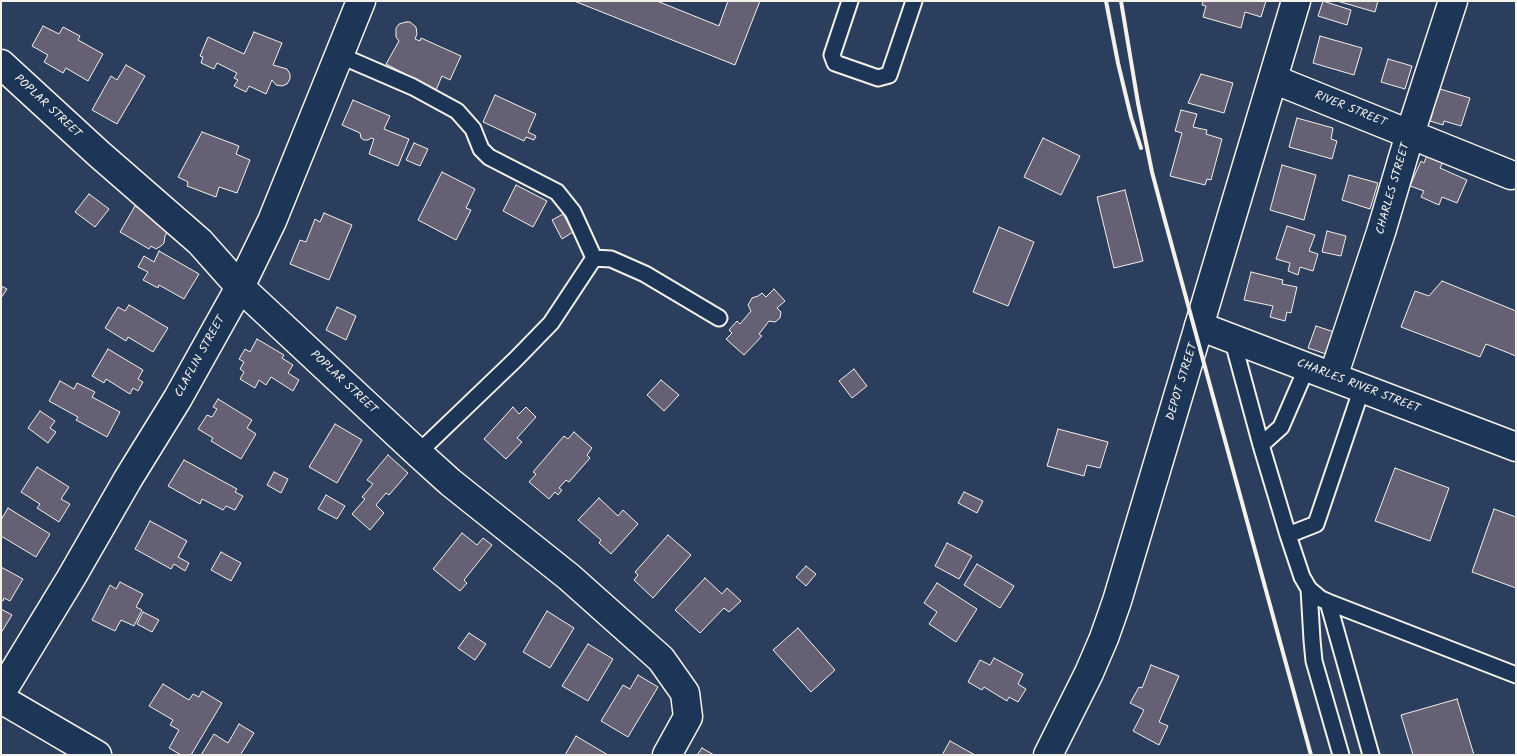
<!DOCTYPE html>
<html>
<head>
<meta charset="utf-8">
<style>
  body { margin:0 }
  #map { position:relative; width:1517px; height:756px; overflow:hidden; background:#2b3e5d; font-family:Kalam,sans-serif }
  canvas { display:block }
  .frame { position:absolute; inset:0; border:2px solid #f4f1e8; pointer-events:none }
</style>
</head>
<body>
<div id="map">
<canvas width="1517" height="756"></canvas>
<div class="frame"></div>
</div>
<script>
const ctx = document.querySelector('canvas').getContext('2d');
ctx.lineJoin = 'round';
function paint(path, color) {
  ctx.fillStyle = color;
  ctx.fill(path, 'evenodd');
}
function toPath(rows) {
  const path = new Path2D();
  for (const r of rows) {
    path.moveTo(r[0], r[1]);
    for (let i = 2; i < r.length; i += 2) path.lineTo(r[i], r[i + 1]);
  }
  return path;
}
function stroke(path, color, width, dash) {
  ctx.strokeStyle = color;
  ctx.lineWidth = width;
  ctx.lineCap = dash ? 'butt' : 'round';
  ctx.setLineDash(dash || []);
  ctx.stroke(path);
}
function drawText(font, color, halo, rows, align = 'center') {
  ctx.font = font + ' Kalam,sans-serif';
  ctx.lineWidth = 5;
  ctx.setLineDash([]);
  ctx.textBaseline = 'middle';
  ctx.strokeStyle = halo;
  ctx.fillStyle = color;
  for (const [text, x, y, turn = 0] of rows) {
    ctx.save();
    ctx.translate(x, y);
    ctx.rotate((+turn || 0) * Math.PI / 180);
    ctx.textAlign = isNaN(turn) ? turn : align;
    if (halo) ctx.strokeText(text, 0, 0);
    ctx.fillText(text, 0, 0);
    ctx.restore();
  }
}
const building = toPath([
  [574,1,657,1,719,26,728,1,760,1,735,65,574,1],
  [1203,1,1266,1,1261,17,1245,12,1241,28,1203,17,1206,6,1202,5,1203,1],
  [1323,1,1351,10,1347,25,1318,16,1323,1],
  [1337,1,1378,1,1375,12,1337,1],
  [406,22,410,22,416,27,417,34,415,39,420,41,421,38,461,56,450,80,442,76,436,90,386,64,399,41,396,37,396,28,399,24,406,22],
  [43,26,59,34,63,27,80,36,78,40,103,54,88,81,66,68,63,73,44,62,48,55,32,46,43,26],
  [254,32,282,43,273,65,287,69,290,74,290,79,287,84,282,86,276,85,272,80,266,94,249,86,246,92,234,86,238,80,234,78,237,73,217,63,214,69,201,63,203,57,200,56,208,37,244,54,254,32],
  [1320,36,1362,48,1354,75,1313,63,1320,36],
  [1388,59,1412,66,1405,89,1381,82,1388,59],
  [126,65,145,76,117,124,92,110,111,76,117,80,126,65],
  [1201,74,1233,83,1224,113,1188,103,1201,74],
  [1440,89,1470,98,1461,126,1444,121,1443,125,1430,121,1433,112,1429,111,1434,95,1438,97,1440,89],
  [495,95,536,114,528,132,536,136,534,140,526,137,524,141,483,122,495,95],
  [353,100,390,116,384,129,409,139,398,166,369,154,374,139,371,138,368,140,364,140,361,138,360,133,342,125,353,100],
  [1181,110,1197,114,1193,127,1207,130,1206,134,1222,139,1211,180,1207,179,1205,185,1170,176,1182,133,1175,131,1181,110],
  [1297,118,1333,128,1331,139,1337,141,1332,159,1289,147,1297,118],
  [202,132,239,146,236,154,250,160,237,193,219,187,216,197,187,186,188,182,178,177,202,132],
  [1043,138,1080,156,1061,195,1024,177,1043,138],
  [414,143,428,149,420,166,406,160,414,143],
  [1427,155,1443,162,1440,168,1467,180,1457,203,1442,197,1439,205,1421,197,1424,191,1410,186,1421,161,1424,163,1427,155],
  [1282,165,1316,175,1304,220,1270,210,1282,165],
  [442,172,475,189,466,208,471,210,456,240,418,220,442,172],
  [1349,175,1378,183,1370,209,1342,200,1349,175],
  [516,185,547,201,533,227,503,211,516,185],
  [1125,190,1143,261,1114,268,1097,197,1125,190],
  [89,194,109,209,95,227,75,212,89,194],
  [135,206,170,227,165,236,164,243,161,246,156,249,151,246,149,249,120,232,135,206],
  [324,213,352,225,329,280,290,264,300,240,306,242,315,219,320,222,324,213],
  [563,214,573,232,562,239,552,220,563,214],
  [1287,226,1315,235,1309,251,1318,254,1313,271,1300,267,1298,275,1288,271,1290,263,1276,259,1287,226],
  [999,227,1034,242,1008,306,973,292,999,227],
  [1327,231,1346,236,1341,256,1322,252,1327,231],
  [159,251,199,274,184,299,159,285,158,288,143,280,148,272,138,267,144,256,154,262,159,251],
  [1251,272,1283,280,1282,284,1297,287,1291,313,1287,312,1285,321,1270,317,1273,306,1244,300,1251,272],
  [1442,281,1516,311,1516,356,1486,344,1480,357,1401,327,1415,291,1429,296,1442,281],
  [1,286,7,289,1,298,1,286],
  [774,289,785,301,777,308,781,312,780,318,775,322,769,321,759,334,762,336,744,355,726,339,732,333,729,330,737,321,740,324,751,311,748,305,752,298,758,296,762,293,766,297,774,289],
  [129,305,168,328,153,352,128,337,126,341,105,328,118,307,125,311,129,305],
  [337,307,356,316,346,340,326,330,337,307],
  [1316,326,1337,333,1329,355,1308,348,1316,326],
  [257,339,284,355,282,358,293,365,288,373,299,380,293,391,271,377,266,385,259,380,255,388,240,379,244,372,240,369,244,362,239,359,245,349,250,352,257,339],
  [108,349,143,370,138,379,143,382,138,391,133,388,130,394,106,379,104,383,92,376,108,349],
  [854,369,867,386,852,398,839,381,854,369],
  [661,380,679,395,664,411,647,395,661,380],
  [60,381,74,389,77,383,95,392,92,397,120,412,107,437,76,420,78,417,49,401,60,381],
  [218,399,252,420,247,428,256,434,241,459,211,441,213,438,198,429,207,415,212,417,217,409,213,407,218,399],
  [513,407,519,414,526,407,536,417,517,438,522,442,506,459,484,439,513,407],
  [40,411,55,421,50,428,56,432,48,443,28,428,40,411],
  [335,424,362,440,337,483,309,467,335,424],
  [1058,429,1108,442,1100,468,1087,465,1084,476,1047,466,1058,429],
  [574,432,592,448,587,455,590,458,569,482,566,480,559,488,562,490,558,495,555,492,549,499,529,482,536,474,533,472,564,436,568,439,574,432],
  [388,455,408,473,389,495,386,493,376,505,384,513,370,530,352,514,365,499,362,497,373,484,367,480,388,455],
  [184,460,237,489,235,492,243,496,235,510,226,506,223,510,202,499,200,504,168,486,184,460],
  [37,467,69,487,61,499,70,504,59,522,37,508,40,504,21,492,37,467],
  [1395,468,1449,488,1430,541,1375,521,1395,468],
  [274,472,288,479,281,493,267,485,274,472],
  [964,492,983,501,977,513,958,503,964,492],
  [326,495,345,506,337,519,318,509,326,495],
  [599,498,618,516,623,510,638,524,611,554,599,543,601,540,578,520,599,498],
  [8,508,50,534,36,557,1,536,1,520,8,508],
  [1494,509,1516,517,1516,588,1472,572,1494,509],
  [150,521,187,541,178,557,189,563,185,571,174,564,171,569,135,549,150,521],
  [462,533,477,545,483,538,492,545,464,580,467,583,460,591,433,569,462,533],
  [668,535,691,555,653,598,634,580,638,575,635,572,668,535],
  [947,543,972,556,959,579,935,566,947,543],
  [221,552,241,563,231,581,211,570,221,552],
  [977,564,1014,586,1000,608,964,585,977,564],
  [806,566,816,574,806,586,796,577,806,566],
  [1,567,23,579,10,601,4,598,3,601,1,600,1,567],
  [705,578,722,594,727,588,741,601,729,612,724,608,700,633,675,610,705,578],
  [120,582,143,594,136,607,142,610,134,626,121,620,115,631,92,620,110,585,116,589,120,582],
  [937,583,977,609,956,642,929,624,937,612,924,603,937,583],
  [1,609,12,615,1,633,1,609],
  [547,611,574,628,550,668,523,652,547,611],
  [143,612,159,620,152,632,137,624,143,612],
  [798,628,835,670,811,692,773,650,798,628],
  [469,633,486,644,475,660,458,648,469,633],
  [588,644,613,659,588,701,562,686,588,644],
  [994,658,1023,674,1018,684,1026,689,1018,702,1009,697,1007,701,984,687,982,690,968,682,980,660,990,665,994,658],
  [1151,665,1179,676,1159,722,1168,726,1159,745,1133,731,1144,710,1130,703,1139,687,1142,688,1151,665],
  [638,675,658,687,628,737,601,721,623,685,630,689,638,675],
  [163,684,189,700,193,694,199,697,202,691,222,703,191,755,181,755,169,748,179,730,170,725,173,720,149,706,163,684],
  [1457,699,1474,755,1413,755,1401,715,1457,699],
  [239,724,254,733,241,754,242,755,201,755,214,734,228,743,239,724],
  [576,736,608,755,565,755,576,736],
  [950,741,975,755,942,755,950,741],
  [702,748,714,755,697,755,702,748]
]);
const lane = toPath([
  [850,1,832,55,835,63,878,78,889,75,914,1],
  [339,55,413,87,457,111,473,129,481,149,489,157,557,192,573,212,594,258],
  [1232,338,1261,445,1288,535,1302,577,1309,589,1321,599,1328,602,1516,675],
  [1261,445,1281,427,1307,367],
  [418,453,516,359,551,323,594,258,611,259,645,274,719,318],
  [1288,535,1316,524,1362,388],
  [1309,589,1312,640,1314,661,1341,755],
  [1328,602,1371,755]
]);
const street = toPath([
  [1,64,99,154,200,242,240,287,418,453,450,482,569,577,661,659,685,693,688,717,667,755],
  [1273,79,1511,175],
  [1199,326,1516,447],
  [1333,377,1381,232,1410,134,1453,1],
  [1,693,71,578,128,479,178,398,240,287,272,221,361,1],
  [1,699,97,755]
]);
const secondary = toPath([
  [1048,755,1089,673,1104,638,1117,601,1296,1]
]);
const rail = toPath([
  [1106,1,1118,63,1131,117,1141,148],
  [1121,1,1138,103,1152,172,1164,217,1311,755]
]);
const streetNames = [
  ["POPLAR STREET",47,107,43],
  ["RIVER STREET",1350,110,22],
  ["CHARLES STREET",1394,189,-74],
  ["CLAFLIN STREET",201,357,-61],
  ["DEPOT STREET",1183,382,-73],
  ["POPLAR STREET",343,383,43],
  ["CHARLES RIVER STREET",1358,387,21]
];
paint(building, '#656074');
stroke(building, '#f4f1e8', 1);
stroke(lane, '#f4f1e8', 19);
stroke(street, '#f4f1e8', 31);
stroke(secondary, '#f4f1e8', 31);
stroke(lane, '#1d3557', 15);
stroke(street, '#1d3557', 28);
stroke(secondary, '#1d3557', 28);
stroke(rail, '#f4f1e8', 4);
drawText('12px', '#f4f1e8', '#1d3557', streetNames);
</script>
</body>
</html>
